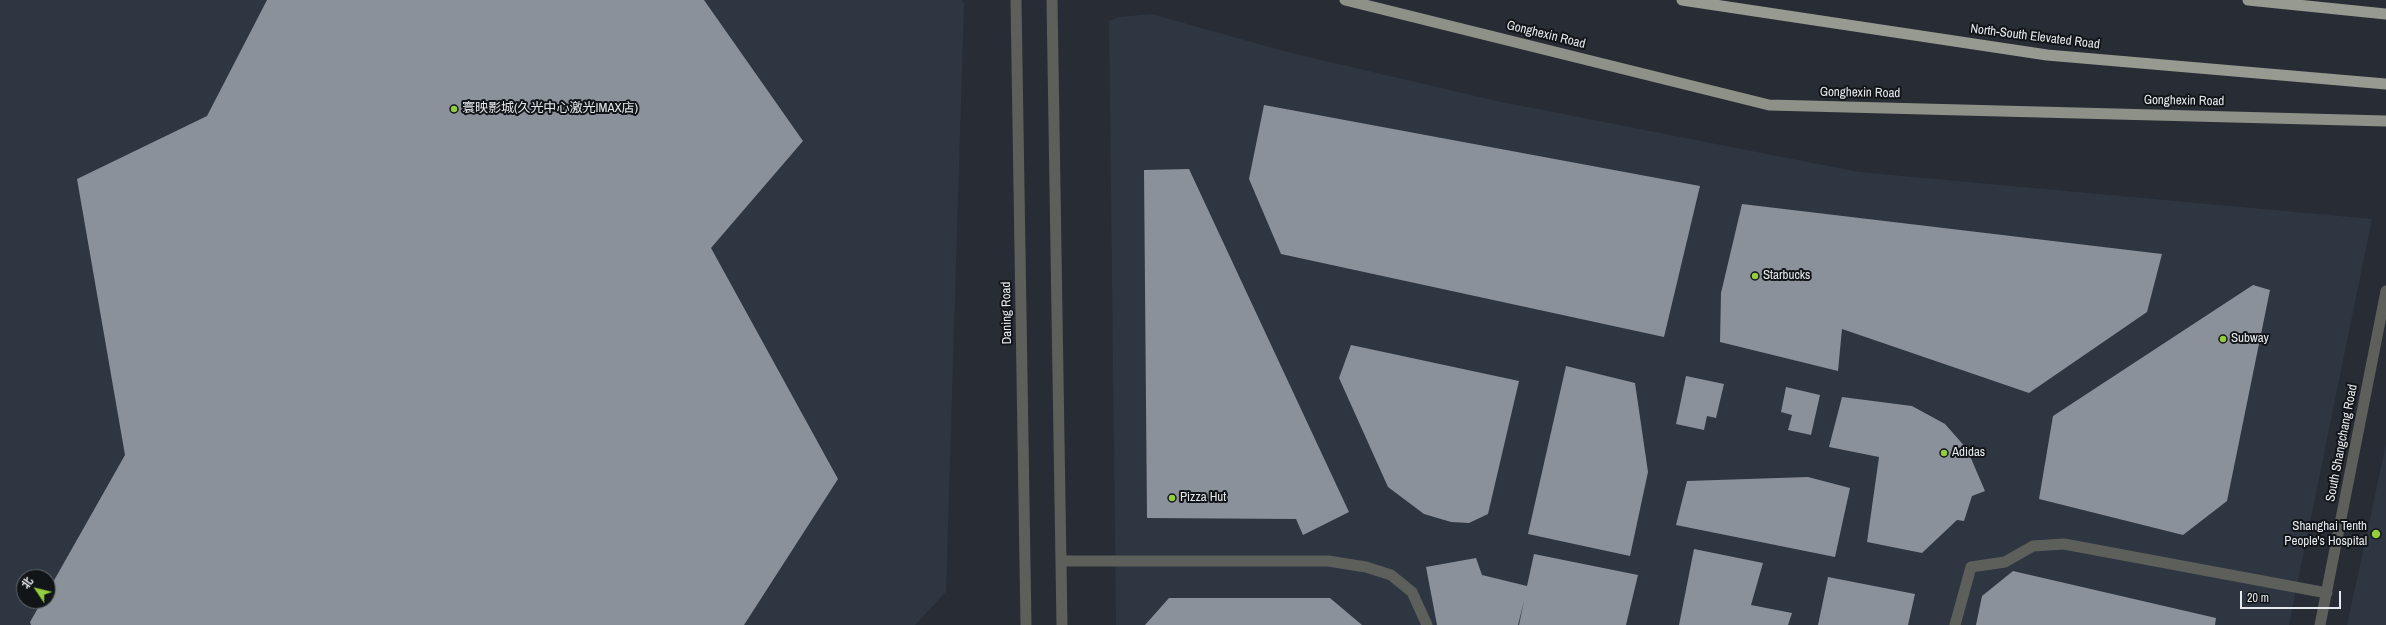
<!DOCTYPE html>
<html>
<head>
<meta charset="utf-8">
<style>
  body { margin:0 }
  #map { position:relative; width:2386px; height:625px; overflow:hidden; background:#282c34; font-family:"Archivo Narrow","Noto Sans SC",sans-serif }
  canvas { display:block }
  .north { position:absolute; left:16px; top:569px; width:40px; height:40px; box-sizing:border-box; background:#121518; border:1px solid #66696d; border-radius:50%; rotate:305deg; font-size:11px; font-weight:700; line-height:16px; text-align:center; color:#e5e8ed }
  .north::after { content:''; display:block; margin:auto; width:14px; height:18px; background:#93cd3e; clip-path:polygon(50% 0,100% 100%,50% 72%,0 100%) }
  .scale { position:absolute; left:2240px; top:591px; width:101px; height:18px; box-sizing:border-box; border:2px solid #e5e8ed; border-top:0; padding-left:5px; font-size:12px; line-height:14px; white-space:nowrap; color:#e5e8ed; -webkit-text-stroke:3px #121518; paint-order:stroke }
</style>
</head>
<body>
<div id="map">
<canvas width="2386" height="625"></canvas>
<div class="north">北</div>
<div class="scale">20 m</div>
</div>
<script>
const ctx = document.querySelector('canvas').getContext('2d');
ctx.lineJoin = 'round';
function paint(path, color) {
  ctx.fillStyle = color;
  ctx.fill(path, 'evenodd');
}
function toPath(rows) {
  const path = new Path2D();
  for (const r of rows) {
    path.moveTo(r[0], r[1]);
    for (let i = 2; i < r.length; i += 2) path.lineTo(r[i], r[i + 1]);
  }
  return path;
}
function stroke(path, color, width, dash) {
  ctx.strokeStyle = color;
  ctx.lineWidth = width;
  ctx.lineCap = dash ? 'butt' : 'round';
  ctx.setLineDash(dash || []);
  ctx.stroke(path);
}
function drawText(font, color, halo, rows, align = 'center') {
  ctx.font = font + ' "Archivo Narrow","Noto Sans SC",sans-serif';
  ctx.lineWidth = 4;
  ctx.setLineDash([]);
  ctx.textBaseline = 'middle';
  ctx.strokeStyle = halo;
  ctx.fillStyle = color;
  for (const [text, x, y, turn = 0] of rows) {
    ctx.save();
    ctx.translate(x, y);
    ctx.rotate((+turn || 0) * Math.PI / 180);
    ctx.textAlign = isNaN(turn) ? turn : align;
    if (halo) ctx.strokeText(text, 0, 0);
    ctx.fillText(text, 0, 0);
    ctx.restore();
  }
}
const built = toPath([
  [0,0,962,0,964,4,946,592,915,625,0,625],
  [24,577,48,577,48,601,24,601],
  [1152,14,1287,52,1497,101,1859,172,2372,219,2289,625,1116,625,1109,21,1119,17],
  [2386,444,2386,625,2347,625]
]);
const building = toPath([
  [267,0,704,0,803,141,711,248,838,479,744,625,31,625,30,622,42,601,48,601,48,591,125,455,77,179,207,116],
  [1264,105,1700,186,1664,337,1281,254,1249,179],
  [1189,169,1349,512,1303,535,1296,519,1147,518,1144,170],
  [1742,204,2162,254,2147,312,2029,393,1842,329,1838,371,1720,342,1721,293],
  [2253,285,2270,290,2227,501,2183,535,2039,499,2053,416],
  [1351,345,1519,381,1488,514,1469,523,1451,522,1424,514,1388,487,1339,378],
  [1566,366,1635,383,1648,472,1630,556,1528,534],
  [1686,376,1724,384,1716,418,1707,416,1704,430,1676,424],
  [1786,387,1820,395,1811,435,1788,430,1792,415,1781,412],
  [1842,397,1912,406,1945,424,1967,449,1985,491,1972,496,1964,521,1957,520,1922,553,1867,542,1879,457,1829,447],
  [1808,477,1850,488,1835,557,1676,525,1687,481],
  [1694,549,1763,563,1751,605,1792,613,1788,625,1679,625],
  [1534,554,1638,575,1626,625,1519,625,1524,601,1518,625,1437,625,1426,567,1476,558,1482,575,1527,586],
  [2013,571,2216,618,2215,625,1976,625,1982,596],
  [1828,577,1915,594,1908,625,1818,625],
  [1169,598,1330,598,1362,625,1145,625]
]);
const minor = toPath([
  [1016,0,1026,625],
  [1052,0,1062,625],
  [1061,561,1328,561,1366,567,1391,575,1412,592,1427,625],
  [1955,625,1971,567,2005,562,2033,546,2064,544,2327,593],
  [2320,625,2386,291]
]);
const primary = toPath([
  [1345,0,1769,105,2386,121]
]);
const trunk = toPath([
  [1682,0,2047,55,2386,84],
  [2248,0,2386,14]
]);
const markers = [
  [454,109,4,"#93cd3e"],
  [1755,276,4,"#93cd3e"],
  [2223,339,4,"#93cd3e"],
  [1944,453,4,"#93cd3e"],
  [1172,498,4,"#93cd3e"],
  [2376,534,5,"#93cd3e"]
];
const streetNames = [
  ["Gonghexin Road",1546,35,14],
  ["North-South Elevated Road",2035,37,7],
  ["Gonghexin Road",1860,93,1],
  ["Gonghexin Road",2184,101,1],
  ["Daning Road",1007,313,-91],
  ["South Shangchang Road",2342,443,-79]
];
const poiNames = [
  ["寰映影城(久光中心激光IMAX店)",462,109],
  ["Starbucks",1763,276],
  ["Subway",2231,339],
  ["Adidas",1952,453],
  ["Pizza Hut",1180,498],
  ["Shanghai Tenth",2367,527,"right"],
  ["People's Hospital",2367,542,"right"]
];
paint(built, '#2e3642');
paint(building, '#8b919a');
stroke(minor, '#5d5f5b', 11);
stroke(primary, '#8d9188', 11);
stroke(trunk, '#969a91', 11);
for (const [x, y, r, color] of markers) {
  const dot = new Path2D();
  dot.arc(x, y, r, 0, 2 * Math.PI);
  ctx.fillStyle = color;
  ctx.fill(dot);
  stroke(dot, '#121518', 1.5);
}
drawText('13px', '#e5e8ed', '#121518', streetNames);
drawText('13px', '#e5e8ed', '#121518', poiNames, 'left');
</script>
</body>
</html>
